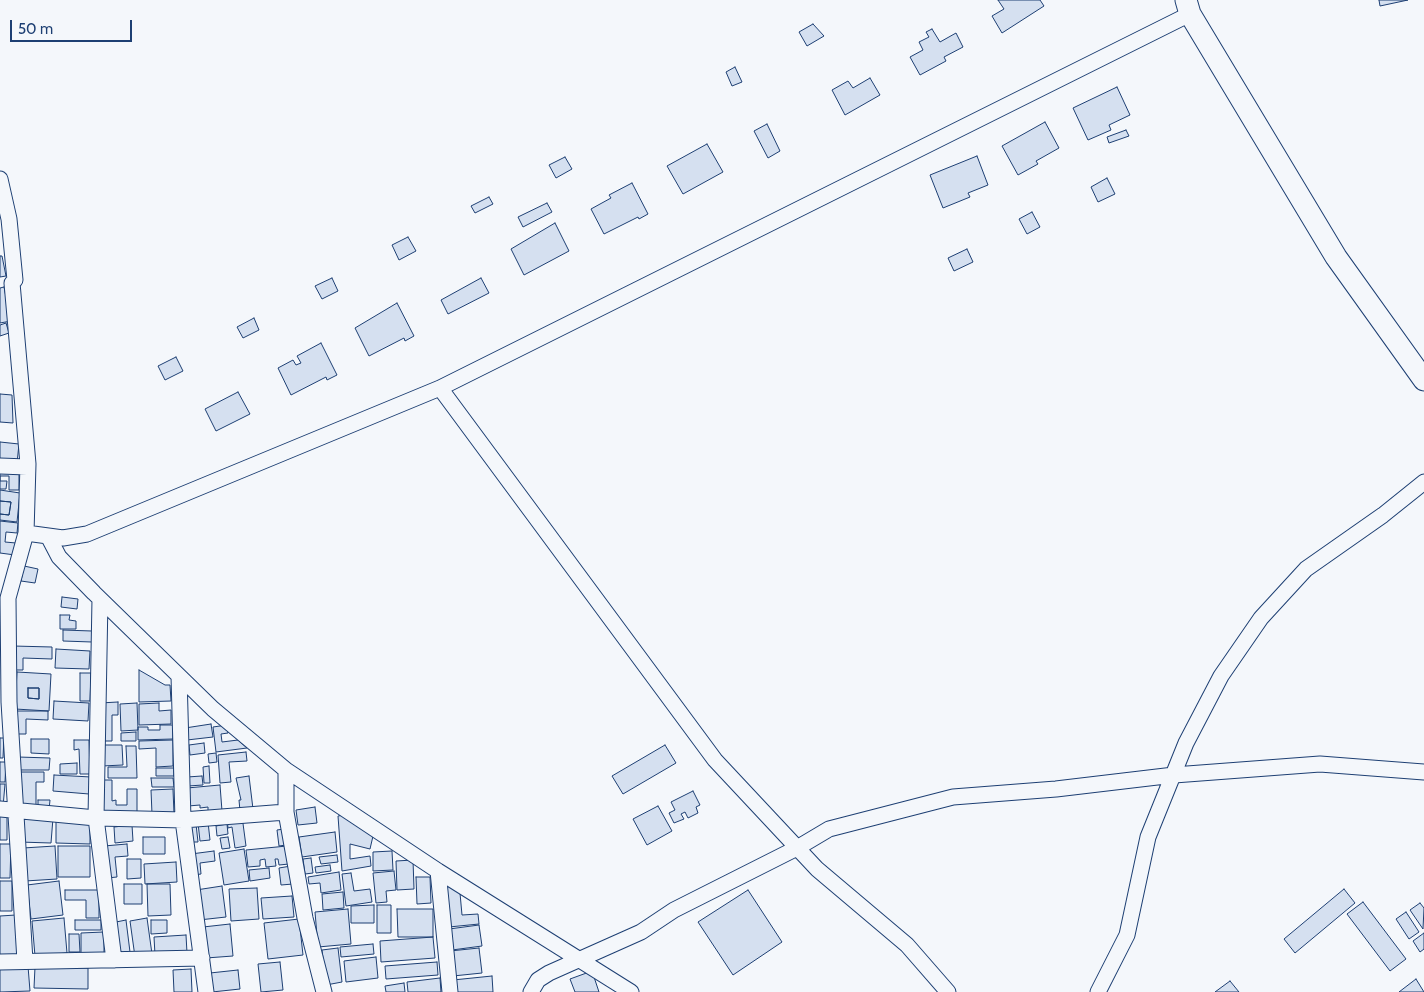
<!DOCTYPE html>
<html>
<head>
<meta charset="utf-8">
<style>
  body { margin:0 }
  #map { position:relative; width:1424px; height:992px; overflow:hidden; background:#f4f7fb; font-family:Cabin,sans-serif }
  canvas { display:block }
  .scale { position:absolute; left:10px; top:20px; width:122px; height:22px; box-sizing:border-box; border:2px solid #1d3f73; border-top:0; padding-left:6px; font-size:15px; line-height:18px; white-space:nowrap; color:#1d3f73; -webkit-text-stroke:4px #f4f7fb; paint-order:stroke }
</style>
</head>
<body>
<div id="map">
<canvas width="1424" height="992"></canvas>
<div class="scale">50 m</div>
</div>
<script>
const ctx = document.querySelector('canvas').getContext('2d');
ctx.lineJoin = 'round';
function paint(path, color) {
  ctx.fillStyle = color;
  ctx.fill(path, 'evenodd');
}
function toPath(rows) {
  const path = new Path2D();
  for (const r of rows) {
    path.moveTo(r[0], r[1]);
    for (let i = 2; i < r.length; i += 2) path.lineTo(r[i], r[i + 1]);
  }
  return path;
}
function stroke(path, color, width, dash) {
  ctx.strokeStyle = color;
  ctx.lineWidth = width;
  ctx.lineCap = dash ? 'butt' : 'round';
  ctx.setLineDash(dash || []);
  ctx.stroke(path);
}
const building = toPath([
  [998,0,1040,0,1044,6,1002,33,992,16,1004,9,998,0],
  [1379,0,1408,0,1380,6,1379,0],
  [813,24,824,36,807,46,799,32,813,24],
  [932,29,940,42,956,33,963,47,944,57,946,61,920,75,910,57,923,50,919,42,929,37,926,32,932,29],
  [735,67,742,82,732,86,726,72,735,67],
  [870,78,880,95,845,115,832,90,848,81,853,88,870,78],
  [1117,87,1130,115,1109,125,1111,130,1088,140,1073,108,1117,87],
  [1045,122,1059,148,1036,161,1038,164,1018,175,1002,146,1045,122],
  [767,124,780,151,768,158,754,131,767,124],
  [1126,130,1129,136,1109,143,1107,137,1126,130],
  [707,144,723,172,683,194,667,166,707,144],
  [977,156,988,185,968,193,970,197,943,208,930,175,977,156],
  [565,157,572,169,556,178,549,165,565,157],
  [1107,178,1115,194,1098,202,1091,187,1107,178],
  [632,183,648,214,639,219,638,217,604,234,591,209,611,198,609,195,632,183],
  [489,197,493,204,475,213,471,206,489,197],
  [547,203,552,212,523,227,518,217,547,203],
  [1032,212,1040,227,1027,234,1019,219,1032,212],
  [555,223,569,251,524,275,511,249,555,223],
  [408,237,416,251,399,260,392,245,408,237],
  [967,249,973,262,954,271,948,258,967,249],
  [0,256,2,256,6,276,0,277,0,256],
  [332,278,338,291,322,299,315,286,332,278],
  [481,278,489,293,448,314,441,300,481,278],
  [4,287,11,321,0,323,0,288,4,287],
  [397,303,414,336,405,341,404,338,369,356,355,328,397,303],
  [254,318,259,330,243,338,237,327,254,318],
  [6,323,9,333,0,336,0,325,6,323],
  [321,343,337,375,327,380,326,377,291,395,278,368,293,360,296,365,301,363,297,356,321,343],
  [176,357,183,371,165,380,158,366,176,357],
  [238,392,250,414,216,431,205,409,238,392],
  [0,394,12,395,13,423,0,422,0,394],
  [0,442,19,444,17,463,0,461,0,442],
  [0,470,19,470,19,490,9,490,9,476,0,476,0,481,7,481,6,489,0,489,0,470],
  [0,490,20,493,17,522,0,520,0,514,9,515,11,502,0,501,0,490],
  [0,501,11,502,9,515,0,514,0,501],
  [0,521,18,523,17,533,6,532,5,542,16,543,15,555,0,553,0,521],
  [24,566,38,569,35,583,21,581,24,566],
  [62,597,78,599,77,609,61,607,62,597],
  [60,615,70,615,69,620,76,621,76,629,60,629,60,615],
  [63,630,92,631,92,642,63,641,63,630],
  [13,646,52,647,52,659,23,658,23,670,13,670,13,646],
  [56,649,90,651,89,669,55,668,56,649],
  [139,670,165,685,170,685,171,701,139,702,139,670],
  [17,672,51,674,49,711,15,709,17,672],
  [28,688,39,688,39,699,28,698,28,688],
  [80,673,91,673,90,701,80,701,80,673],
  [28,688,39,688,39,699,28,698,28,688],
  [54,701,89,703,88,721,53,719,54,701],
  [118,702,118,715,112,715,112,741,101,741,100,703,118,702],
  [137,703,138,730,121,731,120,704,137,703],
  [159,703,159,711,171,710,171,724,139,725,139,704,159,703],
  [15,711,48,711,48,720,26,719,26,734,15,734,15,711],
  [211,724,213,737,187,740,185,728,211,724],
  [160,725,173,725,173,739,138,740,138,727,148,727,148,730,160,730,160,725],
  [227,725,228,733,221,734,222,742,238,740,247,748,216,752,213,727,227,725],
  [136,732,136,741,121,741,121,733,136,732],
  [0,738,4,738,3,758,0,758,0,738],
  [31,739,49,739,49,754,31,753,31,739],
  [74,740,89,740,90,774,80,774,79,749,74,750,74,740],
  [173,740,173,766,156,767,156,748,139,749,139,741,173,740],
  [204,743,205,753,190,755,189,745,204,743],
  [102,745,122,745,123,765,102,766,102,745],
  [665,745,676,763,623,794,612,776,665,745],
  [126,746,136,746,137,778,108,778,108,767,127,767,126,746],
  [246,752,247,761,229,762,231,782,220,783,218,755,246,752],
  [216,753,217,762,209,763,208,754,216,753],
  [18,757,50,758,49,770,18,770,18,757],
  [0,762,6,762,5,782,0,782,0,762],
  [77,763,77,774,60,774,60,764,77,763],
  [209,766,210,783,204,783,203,767,209,766],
  [156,768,174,768,174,776,156,776,156,768],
  [20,772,44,772,44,782,36,782,36,807,19,807,20,772],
  [54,775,91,777,89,794,53,791,54,775],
  [202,776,203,785,188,786,187,777,202,776],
  [249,776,253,809,240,811,239,800,241,800,236,778,249,776],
  [151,778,173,778,174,787,152,787,151,778],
  [102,780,112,780,112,801,116,800,116,805,127,805,127,789,137,789,137,815,103,816,102,780],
  [0,784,5,784,3,807,0,807,0,784],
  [220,785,222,811,208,813,208,807,200,808,200,805,188,806,187,788,220,785],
  [173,789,174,814,152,814,151,790,173,789],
  [693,791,700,805,696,807,698,813,688,818,685,812,681,814,684,819,674,823,669,813,675,810,671,802,693,791],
  [38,800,50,800,49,810,38,810,38,800],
  [658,806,672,831,647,845,633,819,658,806],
  [315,807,317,823,298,825,296,810,315,807],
  [0,812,7,812,7,840,0,840,0,812],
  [344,815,373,836,370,849,350,844,350,859,370,856,371,866,342,871,338,816,344,815],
  [242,816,246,846,235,848,232,827,228,828,227,818,242,816],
  [20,817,53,818,51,843,19,842,20,817],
  [56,819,90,819,90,844,56,843,56,819],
  [208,822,210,840,200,841,198,823,208,822],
  [196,824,198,842,189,842,187,825,196,824],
  [227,824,228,834,217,836,216,826,227,824],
  [132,825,133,841,115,843,114,827,132,825],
  [284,829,286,845,279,846,277,830,284,829],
  [335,832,337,852,302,857,299,837,335,832],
  [143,837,165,837,165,854,143,854,143,837],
  [228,837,230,848,222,849,220,838,228,837],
  [0,844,11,844,10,878,0,878,0,844],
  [127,844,128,856,115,857,117,877,107,878,104,846,127,844],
  [55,846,57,879,25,881,23,848,55,846],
  [58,846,90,846,90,877,58,877,58,846],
  [287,846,289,864,279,865,278,859,275,859,276,866,266,867,265,859,260,860,260,866,248,867,246,850,287,846],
  [244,849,249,881,224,885,219,853,244,849],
  [214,851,215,861,200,863,201,874,194,875,191,854,214,851],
  [392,851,393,870,373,871,373,852,392,851],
  [337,855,338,862,321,864,319,857,337,855],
  [311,858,313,873,305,874,303,859,311,858],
  [127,859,141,859,141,878,127,879,127,859],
  [413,860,414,889,397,890,396,861,413,860],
  [176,862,177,882,145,884,144,864,176,862],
  [330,865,331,871,316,873,315,867,330,865],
  [291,866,293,884,281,885,279,868,291,866],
  [269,868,270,878,250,881,249,870,269,868],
  [394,871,396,890,386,891,387,902,376,903,373,873,394,871],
  [339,872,341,890,321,893,320,883,309,884,308,877,339,872],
  [351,873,354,891,370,889,372,902,346,906,342,874,351,873],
  [416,877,430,877,431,903,417,904,416,877],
  [443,880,460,893,462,915,478,914,479,924,449,927,443,880],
  [0,881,12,881,12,911,0,911,0,881],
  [59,881,63,915,31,919,27,885,59,881],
  [124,884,142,884,142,904,124,904,124,884],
  [147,884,170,884,171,915,148,916,147,884],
  [222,886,226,917,199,920,196,890,222,886],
  [257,888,259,919,231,921,229,889,257,888],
  [1344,889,1355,903,1295,953,1284,939,1344,889],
  [65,890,99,890,99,918,86,918,86,900,65,900,65,890],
  [748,890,782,942,733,975,698,922,748,890],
  [343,892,344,908,323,910,322,894,343,892],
  [292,896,294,917,263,919,261,898,292,896],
  [1363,902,1406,959,1390,971,1347,914,1363,902],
  [1420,903,1424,908,1423,929,1410,910,1420,903],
  [374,905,374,923,351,923,351,906,374,905],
  [377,905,391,905,391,933,377,933,377,905],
  [348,909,351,944,318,947,315,912,348,909],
  [397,909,433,909,433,937,398,937,397,909],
  [1406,912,1419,932,1409,939,1396,919,1406,912],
  [16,915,17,957,0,957,0,916,16,915],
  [64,918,67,953,35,956,32,921,64,918],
  [147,918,152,954,135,957,130,921,147,918],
  [299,919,303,955,268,959,264,923,299,919],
  [75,920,101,920,101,930,75,930,75,920],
  [126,920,130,952,119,953,116,922,126,920],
  [151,920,167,920,167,933,151,934,151,920],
  [230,924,233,956,206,958,203,927,230,924],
  [479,925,482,946,452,950,449,929,479,925],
  [104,932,104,953,81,953,81,933,104,932],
  [1424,933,1424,949,1420,952,1413,941,1424,933],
  [69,934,79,934,80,952,69,952,69,934],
  [186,935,187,953,155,955,154,937,186,935],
  [433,937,435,958,381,962,380,941,433,937],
  [373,944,374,954,341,957,340,947,373,944],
  [338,948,342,982,326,985,322,950,338,948],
  [479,948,482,973,453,976,450,951,479,948],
  [376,957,378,978,346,982,344,961,376,957],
  [280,962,283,990,261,992,258,964,280,962],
  [437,962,438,975,386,979,385,966,437,962],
  [28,966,30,991,0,992,0,969,28,966],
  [35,967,88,968,88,989,34,988,35,967],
  [191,969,192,992,174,992,173,970,191,969],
  [238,970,240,989,212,992,210,973,238,970],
  [592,971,599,992,575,992,570,979,592,971],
  [492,976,493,992,454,992,453,980,492,976],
  [440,978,441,992,408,992,407,982,440,978],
  [1416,979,1424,992,1399,992,1416,979],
  [1230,981,1239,992,1215,992,1230,981],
  [404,983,405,992,386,992,385,986,404,983]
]);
const street = toPath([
  [0,179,9,219,15,280,12,283,28,464,26,533,8,598,9,702,25,961],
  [440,388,715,760,817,869,907,945,948,992],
  [0,466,27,467],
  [26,533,63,538,87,534,440,388,1190,14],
  [48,536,59,557,94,593,213,709,286,770,438,871,631,992],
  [100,599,96,818,114,960],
  [179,676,183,820,206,992],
  [286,770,286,812,305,918,324,992],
  [0,809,96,818,142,819,183,820,286,812],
  [438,871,450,992],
  [0,962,202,958],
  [531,992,538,980,549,973,641,932,674,910,797,848,829,829,953,797,1056,789,1174,775,1320,764,1424,772],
  [1098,992,1127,935,1148,837,1186,743,1221,676,1261,618,1306,569,1383,515,1424,482]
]);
const secondary = toPath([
  [1186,0,1190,14,1336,257,1424,380]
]);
paint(building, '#d5e0f0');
stroke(building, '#1d3f73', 1);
stroke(street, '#1d3f73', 17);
stroke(secondary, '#1d3f73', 23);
stroke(street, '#f4f7fb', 15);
stroke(secondary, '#f4f7fb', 21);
</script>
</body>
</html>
